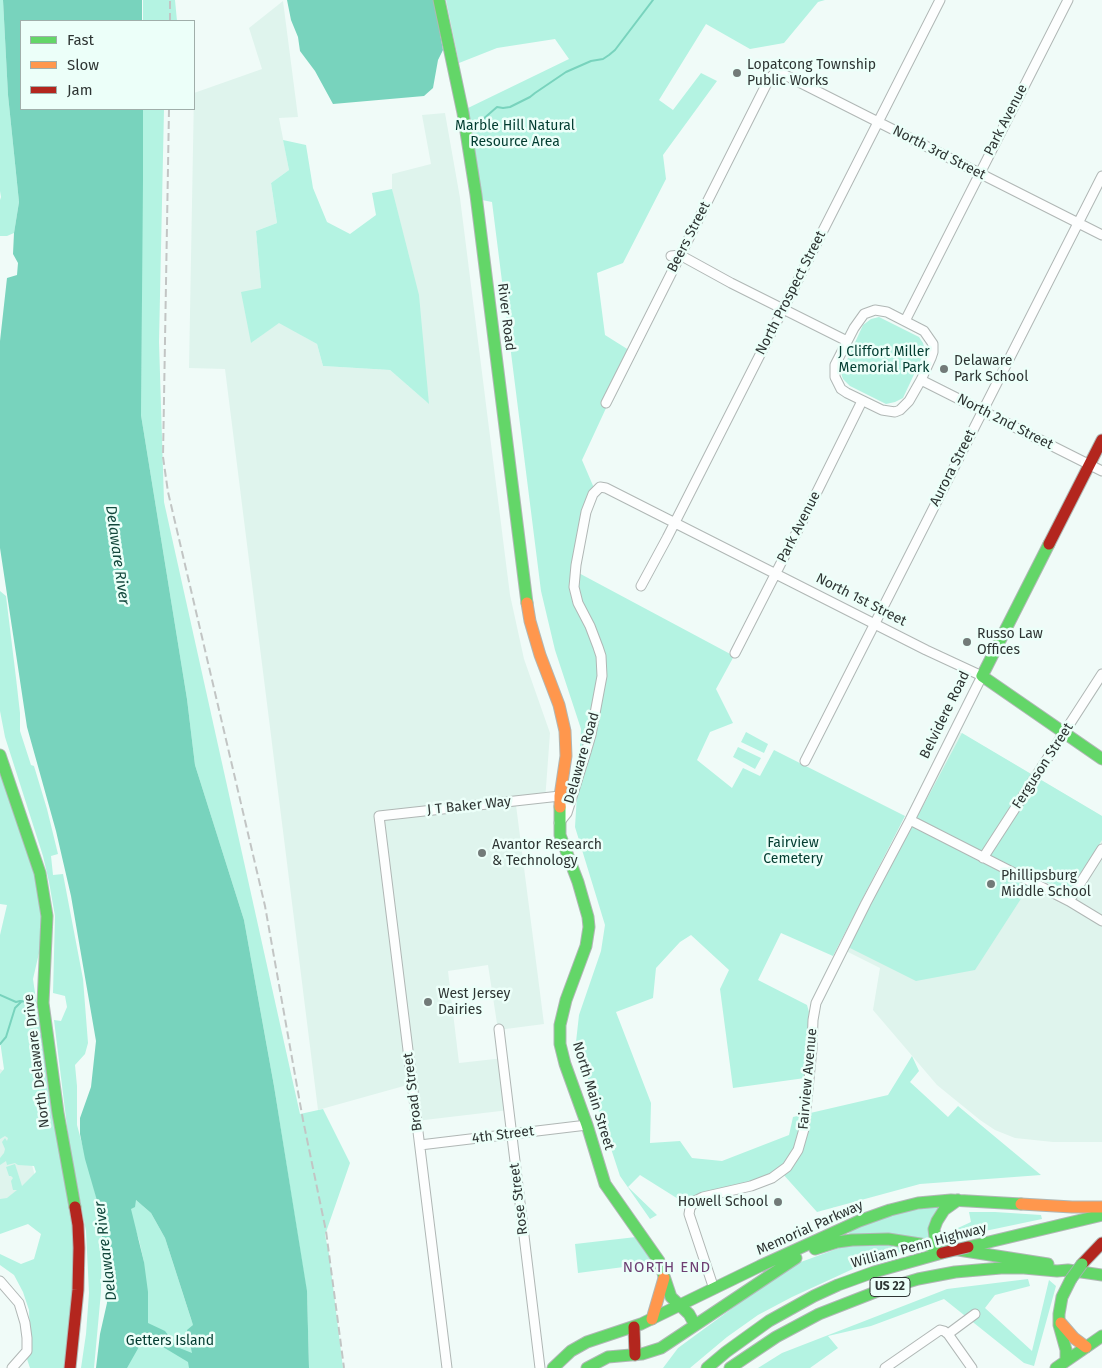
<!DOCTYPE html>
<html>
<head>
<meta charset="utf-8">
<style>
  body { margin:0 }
  #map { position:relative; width:1102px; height:1368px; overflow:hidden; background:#f0fbf8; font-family:"Fira Sans",sans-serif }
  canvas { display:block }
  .legend { position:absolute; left:20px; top:20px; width:175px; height:90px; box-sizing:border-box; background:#ecfff9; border:1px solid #a0aeaa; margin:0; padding:6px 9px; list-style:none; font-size:15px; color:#2e3533 }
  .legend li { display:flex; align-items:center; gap:10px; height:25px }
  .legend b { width:25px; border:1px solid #a0aeaa }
</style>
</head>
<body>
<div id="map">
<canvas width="1102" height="1368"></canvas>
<ul class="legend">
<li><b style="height:6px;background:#63d668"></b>Fast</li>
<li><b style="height:6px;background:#ff974d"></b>Slow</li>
<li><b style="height:6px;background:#b3261e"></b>Jam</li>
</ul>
</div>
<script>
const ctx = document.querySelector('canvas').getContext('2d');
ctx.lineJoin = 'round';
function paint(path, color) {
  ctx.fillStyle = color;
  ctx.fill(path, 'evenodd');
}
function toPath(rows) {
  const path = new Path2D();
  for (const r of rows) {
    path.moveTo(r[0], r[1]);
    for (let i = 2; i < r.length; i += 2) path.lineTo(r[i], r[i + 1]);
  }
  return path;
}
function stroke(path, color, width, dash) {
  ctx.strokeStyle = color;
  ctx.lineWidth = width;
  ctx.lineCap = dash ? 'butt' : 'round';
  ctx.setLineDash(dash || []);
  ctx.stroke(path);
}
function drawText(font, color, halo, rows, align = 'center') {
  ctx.font = font + ' "Fira Sans",sans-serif';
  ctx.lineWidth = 5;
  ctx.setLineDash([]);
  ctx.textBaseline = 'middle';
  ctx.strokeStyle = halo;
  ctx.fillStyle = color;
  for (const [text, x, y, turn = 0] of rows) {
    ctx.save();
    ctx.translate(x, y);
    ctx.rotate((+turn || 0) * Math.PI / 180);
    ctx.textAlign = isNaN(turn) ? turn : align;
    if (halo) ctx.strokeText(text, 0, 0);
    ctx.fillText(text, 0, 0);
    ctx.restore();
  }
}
const built = toPath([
  [283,1,298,117,279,118,289,170,271,183,277,223,256,231,261,288,251,343,279,322,317,344,323,366,390,370,428,403,392,189,392,174,431,164,422,115,445,113,460,198,510,595,524,659,550,733,545,801,516,805,544,1024,498,1030,488,965,448,971,459,1063,504,1058,509,1110,416,1121,411,1084,318,1110,225,369,189,368,194,93,262,69,249,28],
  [958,731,1102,816,1102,1142,1053,1142,1015,1138,995,1130,980,1120,937,1085,873,1010,880,968,846,951],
  [0,1069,6,1072,37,1183,0,1204]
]);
const green = toPath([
  [0,0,3,0,8,95,19,202,14,233,7,236,0,236,0,200,1,197,0,191],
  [143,0,175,0,177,21,143,21],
  [446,0,825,0,818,2,784,43,750,49,706,24,659,100,673,110,701,73,717,81,663,155,666,179,623,263,597,273,605,335,632,352,582,460,594,488,575,571,734,656,716,689,733,723,710,732,697,760,732,788,743,768,760,776,774,750,905,816,833,956,781,933,758,980,807,1005,809,1012,805,1078,733,1088,720,989,729,970,691,935,680,942,656,968,653,998,616,1012,651,1103,650,1143,680,1141,692,1158,722,1161,789,1135,793,1117,888,1095,912,1056,919,1071,910,1082,948,1117,958,1106,1041,1175,920,1184,817,1212,782,1173,691,1207,640,1175,628,1187,657,1215,650,1219,620,1176,576,1042,579,1015,601,951,605,925,575,827,581,729,555,650,541,591,492,202,482,200,468,108,569,59,555,39,497,48,459,63],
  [142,109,164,109,159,342,164,502,300,1114,323,1109,350,1163,325,1235,329,1254,343,1368,309,1368,307,1294,274,1086,244,920,195,765,187,699,141,415],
  [283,140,306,145,313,188,327,222,350,234,376,215,372,193,392,189,419,295,429,404,390,370,323,366,317,344,279,323,251,343,241,292,261,288,256,231,277,223,271,183,289,170],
  [879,317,919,337,923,343,925,351,903,398,895,402,886,404,850,386,843,379,841,373,863,325,871,319],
  [0,591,6,596,16,678,20,713,20,731,31,765,34,766,47,809,58,854,51,856,53,875,63,874,83,979,88,1043,85,1054,75,1065,77,1086,77,1125,102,1218,101,1292,94,1368,81,1368,86,1334,89,1293,86,1231,69,1143,54,1020,61,1021,67,1007,65,996,53,993,55,916,49,882,43,856,5,737,0,711],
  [746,732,768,744,764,753,741,742],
  [962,733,1102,816,1102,840,1068,892,1035,877,975,970,916,981,848,947],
  [738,747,761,758,755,769,733,757],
  [0,774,35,866,41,905,42,940,33,979,38,1014,48,1063,75,1237,75,1271,66,1368,30,1368,27,1359,30,1337,29,1310,23,1292,14,1275,0,1265,0,1254,21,1264,34,1259,41,1234,28,1224,0,1234,0,1199,7,1198,17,1190,13,1190,11,1181,13,1178,11,1176,9,1176,6,1167,15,1164,22,1186,36,1172,34,1166,18,1165,15,1163,7,1165,6,1161,0,1165,0,1158,4,1153,5,1149,2,1142,5,1138,7,1141,8,1138,5,1136,0,1139,0,1074,4,1069,0,1041,0,935,7,905,0,904],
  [112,1159,135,1199,151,1213,165,1238,191,1319,210,1368,120,1368,144,1262,139,1240],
  [940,1206,932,1241,844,1238,855,1227,894,1213],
  [969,1212,995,1212,1041,1215,1042,1219,947,1239,947,1233,971,1222],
  [636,1237,654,1263,578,1273,575,1244],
  [880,1243,909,1249,855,1268,792,1297,758,1315,727,1337,690,1368,663,1368,678,1348,790,1266,850,1244],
  [1028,1279,1030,1286,995,1295,985,1308,1032,1351,1049,1280,1056,1286,1034,1366,1024,1363,944,1299,871,1326,828,1336,838,1348,810,1368,758,1368,782,1353,947,1289]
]);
const water = toPath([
  [3,0,142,0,142,21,21,21,21,109,143,109,143,179,141,415,187,699,195,765,244,920,274,1086,307,1291,309,1368,189,1368,188,1362,158,1344,140,1345,127,1368,96,1368,100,1334,107,1303,106,1286,102,1249,102,1218,85,1159,80,1134,80,1118,91,1087,96,1041,71,896,56,831,27,727,0,548,0,341,7,278,17,275,18,263,13,254,14,233,19,202,8,95],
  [136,1200,151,1213,165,1238,193,1325,187,1330,192,1353,177,1347,165,1331,148,1323,148,1292,144,1262,131,1209,135,1207],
  [287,0,434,0,443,50,438,60,433,88,424,96,333,104,315,71,300,51,298,37,291,20]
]);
const stream = toPath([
  [474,127,497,107,503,108,510,107,530,97,535,93,566,72,591,61,603,59,609,55,615,50,653,0],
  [0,995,16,1002,20,1001,27,1002],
  [0,1044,6,1037,15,1008,22,1001]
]);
const street = toPath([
  [671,256,680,255,731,283,847,341],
  [875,310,887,312,924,331,933,344,933,352,931,358,921,380,909,401,900,410,895,412,882,410,847,393,841,389,835,377,835,365,854,328,864,314,875,310],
  [905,321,1068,0],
  [921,380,1102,471],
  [606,403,769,79,775,73,781,73,1102,235],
  [641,586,667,538,940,0],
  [735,653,804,518,862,401],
  [805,761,1102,176],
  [910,820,1069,901,1102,921],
  [559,823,567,813,586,752,591,735,602,676,601,656,598,647,590,626,578,603,574,587,576,565,586,512,593,494,600,487,606,488,926,650,982,676,910,820,866,903,816,1003,813,1020,812,1049,804,1129,798,1150,787,1167,772,1178,751,1186,703,1197,695,1201,690,1208,689,1214,714,1289],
  [983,858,1102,674],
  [1069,901,1102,849],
  [499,1029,540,1368],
  [420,1145,587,1125],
  [0,1281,19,1303,25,1323,27,1338,27,1351,12,1368],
  [948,1334,975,1314],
  [447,1368,407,1042,379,816,560,796],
  [885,1368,940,1330,944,1331,948,1334,972,1368]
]);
const fast = toPath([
  [439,0,463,113,476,195,527,603],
  [1049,544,982,676,1102,759],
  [0,755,40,873,47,916,43,1003,58,1113,75,1207],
  [560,807,560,835,578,882,588,917,589,927,586,946,566,1000,560,1025,560,1044,565,1064,587,1125,605,1184,659,1261,671,1297,689,1314,695,1325],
  [940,1247,935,1237,934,1229,937,1221,944,1210,958,1200],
  [968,1247,1102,1215],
  [815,1249,837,1242,852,1240,888,1239,1048,1264],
  [1066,1361,1066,1350,1059,1325,1059,1314,1062,1297,1071,1279],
  [553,1368,571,1351,587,1342,641,1324,760,1266,859,1221,890,1210,918,1203,951,1200,1021,1204],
  [587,1368,608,1357,642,1354,661,1348,796,1258],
  [707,1368,726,1352,769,1321,814,1296,838,1285,874,1272,942,1253],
  [730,1368,776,1337,819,1314,878,1291,918,1279,955,1272,1001,1268,1024,1268,1057,1271,1068,1270,1102,1275],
  [1056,1368,1102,1336]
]);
const slow = toPath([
  [527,603,530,621,540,655,559,705,565,731,566,756,560,796,560,807],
  [1021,1204,1072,1207,1102,1207],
  [652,1319,664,1278],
  [1061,1323,1074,1338,1086,1347]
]);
const jam = toPath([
  [1049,544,1102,440],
  [1082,1264,1102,1243],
  [634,1327,635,1355],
  [70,1368,78,1290,79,1248,78,1225,75,1207]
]);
const rail = toPath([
  [170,21,170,0],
  [169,109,163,457,168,492,265,906,303,1120,326,1231,344,1368]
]);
const fastBridge = toPath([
  [1071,1279,1082,1264]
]);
const jamBridge = toPath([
  [942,1253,968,1247]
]);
const markers = [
  [737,73,5,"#727a78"],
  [944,369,5,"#727a78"],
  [967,642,5,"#727a78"],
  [482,853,5,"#727a78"],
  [991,884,5,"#727a78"],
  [428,1002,5,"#727a78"],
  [778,1202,5,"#727a78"]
];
const shields = [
  [890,1287,40]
];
const shieldNames = [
  ["US 22",890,1287]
];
const poiNames = [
  ["Lopatcong Township",747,65],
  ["Public Works",747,81],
  ["Delaware",954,361],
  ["Park School",954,377],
  ["Russo Law",977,634],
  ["Offices",977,650],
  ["Avantor Research",492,845],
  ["& Technology",492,861],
  ["Phillipsburg",1001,876],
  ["Middle School",1001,892],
  ["West Jersey",438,994],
  ["Dairies",438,1010],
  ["Howell School",768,1202,"right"]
];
const streetNames = [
  ["Park Avenue",1006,120,-63],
  ["North 3rd Street",939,153,27],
  ["Beers Street",689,237,-63],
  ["North Prospect Street",791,293,-63],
  ["River Road",506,317,83],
  ["North 2nd Street",1005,422,27],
  ["Aurora Street",953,468,-63],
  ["Park Avenue",799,527,-63],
  ["North 1st Street",861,600,27],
  ["Belvidere Road",945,715,-64],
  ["Delaware Road",582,758,-74],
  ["Ferguson Street",1043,766,-57],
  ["J T Baker Way",469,806,-6],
  ["North Delaware Drive",37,1061,-97],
  ["Fairview Avenue",808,1079,-85],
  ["Broad Street",413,1092,-97],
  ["North Main Street",593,1096,73],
  ["4th Street",503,1135,-7],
  ["Rose Street",519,1199,-97],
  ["Memorial Parkway",810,1228,-24],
  ["William Penn Highway",919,1246,-15]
];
const parkNames = [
  ["Marble Hill Natural",515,126],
  ["Resource Area",515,142],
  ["J Cliffort Miller",884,352],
  ["Memorial Park",884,368],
  ["Fairview",793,843],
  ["Cemetery",793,859],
  ["Getters Island",170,1341]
];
const waterNames = [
  ["Delaware River",117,555,82],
  ["Delaware River",106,1251,-97]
];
const neighbourhoodNames = [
  ["NORTH END",667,1268]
];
paint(built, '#dff4ed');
paint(green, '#b4f3e2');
paint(water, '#78d3bd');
stroke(stream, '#78d3bd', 2);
stroke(street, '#b0b7b5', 11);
stroke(fast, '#b0b7b5', 13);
stroke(slow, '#b0b7b5', 13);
stroke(jam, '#b0b7b5', 13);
stroke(street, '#fdfefe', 9);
stroke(fast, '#63d668', 11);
stroke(slow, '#ff974d', 11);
stroke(jam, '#b3261e', 11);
stroke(rail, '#c2c5c4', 2, [8, 4]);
stroke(fastBridge, '#a0b5af', 13, []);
stroke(jamBridge, '#a0b5af', 13, []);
stroke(fastBridge, '#63d668', 11);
stroke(jamBridge, '#b3261e', 11);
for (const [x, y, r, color] of markers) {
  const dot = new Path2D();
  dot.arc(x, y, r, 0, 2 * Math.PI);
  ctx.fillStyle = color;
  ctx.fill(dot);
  stroke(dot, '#ecfff9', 2);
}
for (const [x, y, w] of shields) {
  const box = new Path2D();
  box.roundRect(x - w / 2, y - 9.5, w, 19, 4);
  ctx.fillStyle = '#ecfff9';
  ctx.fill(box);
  stroke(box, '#2e3533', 1);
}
drawText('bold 12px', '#2e3533', null, shieldNames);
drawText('14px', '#2e3533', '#ecfff9', poiNames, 'left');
drawText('14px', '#2e3533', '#ecfff9', streetNames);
drawText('14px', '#023c30', '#ecfff9', parkNames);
drawText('italic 15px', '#13483c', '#ecfff9', waterNames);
ctx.letterSpacing = '1px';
drawText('15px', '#6e3f73', '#ecfff9', neighbourhoodNames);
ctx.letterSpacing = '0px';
</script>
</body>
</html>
